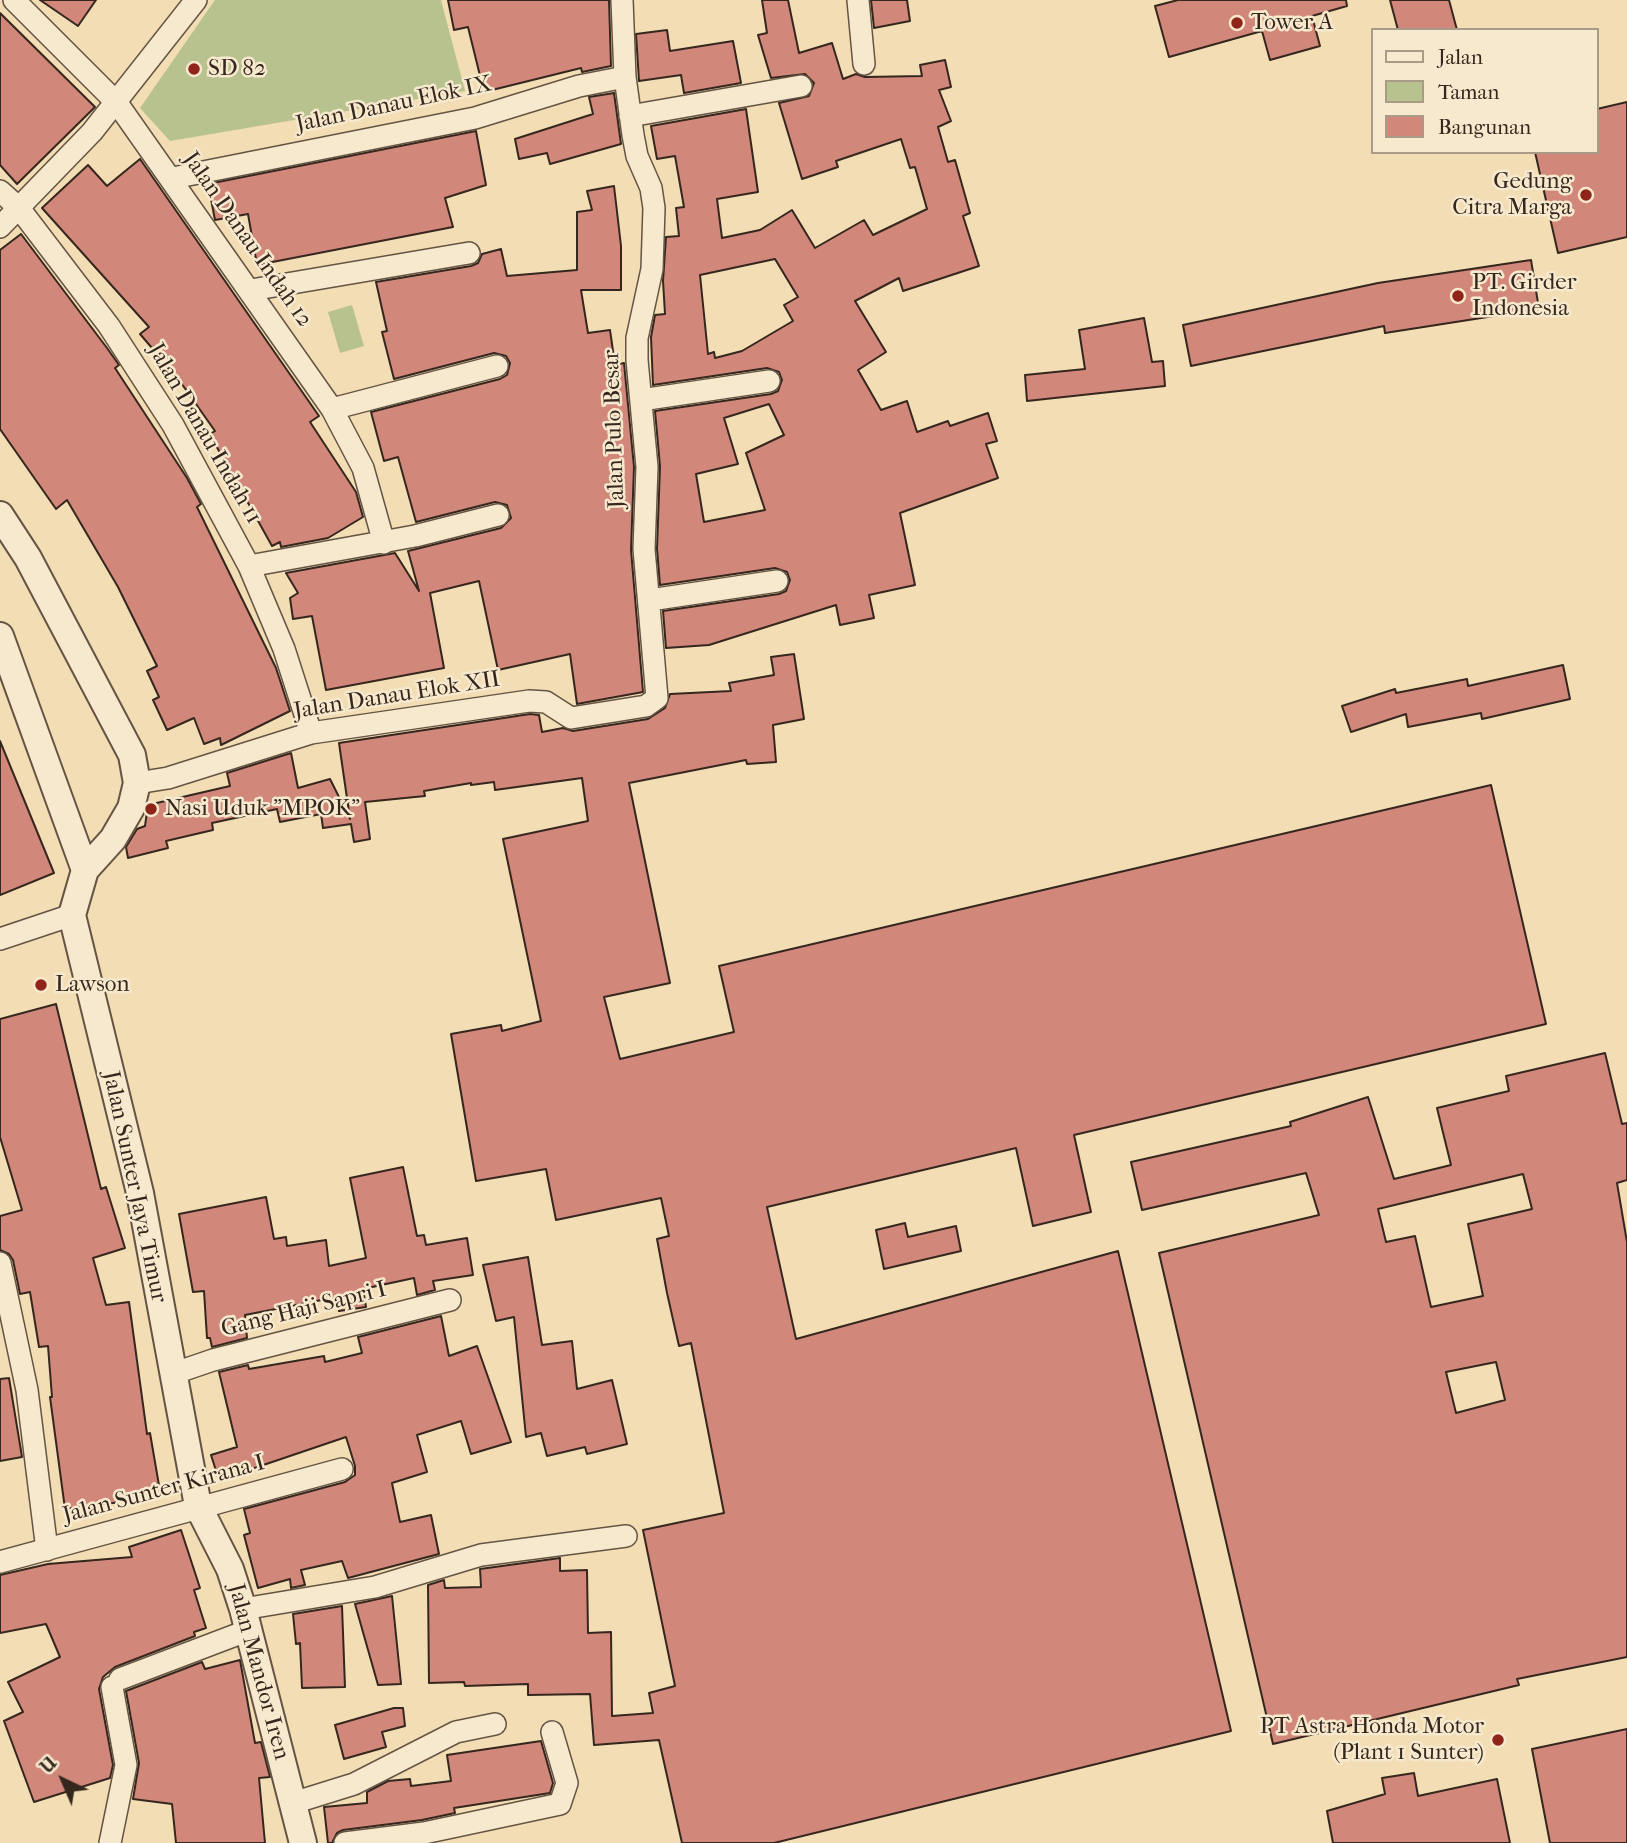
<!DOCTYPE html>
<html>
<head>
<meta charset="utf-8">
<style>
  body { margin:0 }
  #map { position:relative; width:1627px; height:1843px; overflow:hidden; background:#f2ddb4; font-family:"IM FELL French Canon",serif }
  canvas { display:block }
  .legend { position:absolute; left:1371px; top:28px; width:228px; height:126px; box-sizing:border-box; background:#f7e9ce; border:2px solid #aa9b88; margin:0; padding:9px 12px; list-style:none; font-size:21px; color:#36271e }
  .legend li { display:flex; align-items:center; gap:14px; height:35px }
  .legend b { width:35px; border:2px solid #aa9b88 }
  .north { position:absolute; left:28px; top:1745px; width:70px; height:70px; -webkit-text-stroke:5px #f7e9ce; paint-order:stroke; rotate:316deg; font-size:19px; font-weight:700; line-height:28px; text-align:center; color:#36271e }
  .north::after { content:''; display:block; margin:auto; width:24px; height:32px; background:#36271e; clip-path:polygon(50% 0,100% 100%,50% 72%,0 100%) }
</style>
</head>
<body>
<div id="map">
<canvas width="1627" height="1843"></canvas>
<ul class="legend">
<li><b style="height:9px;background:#f7e9ce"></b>Jalan</li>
<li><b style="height:19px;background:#b7c28f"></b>Taman</li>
<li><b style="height:19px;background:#d2877b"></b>Bangunan</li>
</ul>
<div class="north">U</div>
</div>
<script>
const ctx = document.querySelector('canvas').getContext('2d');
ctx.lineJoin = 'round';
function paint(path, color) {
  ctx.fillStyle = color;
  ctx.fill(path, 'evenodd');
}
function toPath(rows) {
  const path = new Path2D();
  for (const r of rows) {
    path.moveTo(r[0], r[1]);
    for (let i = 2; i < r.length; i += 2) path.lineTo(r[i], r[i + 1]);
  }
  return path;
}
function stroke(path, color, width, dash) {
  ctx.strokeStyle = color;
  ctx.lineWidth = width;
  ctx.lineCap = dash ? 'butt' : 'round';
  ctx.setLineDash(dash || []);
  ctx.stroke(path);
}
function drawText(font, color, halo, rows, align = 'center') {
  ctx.font = font + ' "IM FELL French Canon",serif';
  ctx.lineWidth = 5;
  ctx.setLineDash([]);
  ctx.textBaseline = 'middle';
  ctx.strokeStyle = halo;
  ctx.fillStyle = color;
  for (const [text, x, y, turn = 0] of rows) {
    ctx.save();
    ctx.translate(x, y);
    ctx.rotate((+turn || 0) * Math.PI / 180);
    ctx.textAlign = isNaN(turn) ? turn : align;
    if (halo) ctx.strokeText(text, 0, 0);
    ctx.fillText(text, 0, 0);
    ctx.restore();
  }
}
const green = toPath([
  [215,0,441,0,465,91,170,141,140,108],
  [352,305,364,346,340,353,328,312]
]);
const building = toPath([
  [40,0,96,0,78,26,40,0],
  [448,0,609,0,611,66,582,72,581,68,484,92,468,27,454,30,448,0],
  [762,0,788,0,799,53,832,43,843,79,856,74,865,77,922,76,920,65,945,60,951,87,939,90,951,121,938,127,948,162,955,160,970,213,963,216,979,266,903,291,899,278,855,301,886,352,858,370,881,410,907,401,917,432,948,421,950,426,988,413,997,441,986,444,998,478,900,513,915,585,869,595,874,618,840,625,836,605,709,645,666,648,663,611,779,594,786,591,790,580,787,572,775,568,660,585,657,549,660,466,655,411,771,394,778,391,782,380,779,372,767,368,653,385,651,337,655,315,665,314,663,281,666,237,679,236,676,208,684,207,675,156,657,159,651,126,746,109,758,192,717,199,722,238,760,230,792,210,815,248,864,220,873,235,927,209,915,167,910,168,901,139,836,161,838,167,802,179,779,103,809,96,814,83,805,74,771,78,758,35,767,33,762,0],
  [775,259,798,297,784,305,793,321,742,351,715,358,714,352,708,354,700,275,775,259],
  [769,404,784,435,746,453,765,510,704,522,696,474,738,464,724,418,769,404],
  [871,0,907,0,910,21,874,28,871,0],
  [1178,0,1346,0,1347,6,1312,16,1320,46,1270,60,1262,31,1169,57,1155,6,1178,0],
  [1390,0,1449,0,1457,30,1398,30,1390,0],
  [0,13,95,107,17,184,0,165,0,13],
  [667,30,670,51,733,41,741,83,684,93,681,75,639,81,636,34,667,30],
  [614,93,621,144,550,164,547,153,519,159,515,139,593,114,589,97,614,93],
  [1627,102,1627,237,1558,253,1535,152,1597,152,1597,109,1627,102],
  [476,131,486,185,445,198,453,227,257,265,248,214,215,220,208,184,476,131],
  [140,159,319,416,310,422,356,492,363,517,328,538,281,547,280,542,272,546,247,501,244,502,228,475,231,474,210,434,215,431,155,346,152,348,140,334,149,327,42,208,88,165,107,186,140,159],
  [614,186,621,246,621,290,581,290,588,333,610,330,615,365,624,363,634,467,631,550,643,692,577,704,570,654,498,670,479,581,430,593,444,668,326,690,312,616,293,619,290,598,298,593,286,573,395,553,419,591,408,551,501,528,511,518,507,505,495,502,416,522,398,457,384,461,371,412,500,379,507,375,510,363,506,356,494,353,394,379,382,332,387,331,376,282,471,266,478,263,482,254,501,249,507,276,577,270,577,212,592,210,587,191,614,186],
  [21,234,107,348,119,365,115,368,187,478,201,504,197,507,276,668,290,711,221,745,220,738,204,744,194,718,167,730,153,700,159,697,147,671,157,666,118,587,67,500,56,509,0,429,0,250,21,234],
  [1531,260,1539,309,1385,333,1384,326,1191,366,1183,325,1378,283,1531,260],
  [1144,318,1152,362,1163,361,1165,386,1027,401,1025,375,1085,369,1079,330,1144,318],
  [794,654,804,719,773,725,776,762,747,764,746,760,629,783,670,983,604,997,620,1059,734,1032,719,966,1491,785,1546,1024,1074,1135,1091,1212,1033,1226,1016,1148,767,1207,796,1339,1118,1251,1231,1731,774,1843,682,1843,659,1740,594,1745,590,1694,528,1695,528,1684,465,1686,464,1682,429,1683,428,1585,444,1580,445,1588,481,1587,480,1569,560,1558,560,1571,587,1570,588,1633,611,1632,612,1716,653,1713,649,1693,675,1686,643,1530,724,1513,691,1343,679,1346,667,1293,657,1239,669,1236,661,1198,556,1220,546,1169,476,1181,451,1034,501,1025,502,1031,541,1021,503,839,588,821,582,778,495,790,494,782,471,785,471,783,424,791,425,796,365,802,370,839,354,842,351,824,323,828,321,814,280,822,277,809,212,823,213,830,166,841,168,848,128,858,126,847,137,829,145,826,148,805,230,786,227,773,291,753,298,788,330,779,350,819,339,743,530,714,539,715,542,732,563,728,573,731,648,719,665,708,670,694,731,691,729,683,774,675,771,657,794,654],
  [1563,665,1570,699,1482,719,1481,713,1408,727,1406,714,1351,732,1342,706,1395,689,1396,693,1467,679,1468,686,1563,665],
  [0,741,54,873,0,895,0,741],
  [56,1004,101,1189,106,1187,125,1248,93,1258,106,1305,129,1302,147,1434,150,1433,161,1497,65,1509,50,1397,52,1397,48,1346,39,1347,30,1292,20,1294,13,1260,9,1254,0,1250,0,1216,22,1210,0,1137,0,1019,56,1004],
  [1605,1053,1622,1124,1627,1123,1627,1180,1617,1183,1627,1242,1627,1657,1517,1679,1519,1685,1273,1744,1159,1253,1319,1215,1306,1173,1142,1210,1131,1162,1291,1126,1290,1122,1368,1097,1394,1179,1451,1165,1437,1108,1509,1091,1506,1076,1605,1053],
  [1523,1174,1532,1209,1468,1224,1483,1296,1431,1307,1415,1236,1386,1242,1378,1209,1523,1174],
  [1496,1362,1505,1400,1456,1413,1446,1372,1496,1362],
  [403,1167,417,1236,424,1235,426,1245,467,1238,473,1275,433,1281,435,1290,417,1295,414,1278,363,1289,366,1307,339,1311,337,1297,245,1315,247,1338,212,1347,210,1338,207,1338,204,1291,193,1292,179,1214,266,1197,274,1239,286,1237,287,1246,326,1240,329,1266,366,1258,350,1178,403,1167],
  [905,1223,908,1237,956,1226,961,1251,884,1269,876,1230,905,1223],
  [528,1257,542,1345,572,1341,577,1389,612,1380,627,1444,587,1454,585,1447,547,1456,541,1433,526,1437,514,1317,496,1321,483,1265,528,1257],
  [441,1316,449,1356,477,1346,511,1442,471,1454,461,1421,417,1435,427,1472,392,1483,400,1522,431,1515,439,1554,348,1578,342,1561,301,1570,305,1585,291,1588,290,1579,258,1588,244,1535,250,1533,244,1509,345,1482,355,1475,355,1466,346,1437,219,1480,211,1455,237,1447,219,1372,248,1365,249,1369,324,1356,325,1362,362,1353,358,1337,441,1316],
  [9,1378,22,1457,0,1461,0,1379,9,1378],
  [181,1530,200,1588,194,1590,206,1628,194,1632,195,1636,115,1667,103,1677,99,1689,113,1765,110,1778,34,1802,4,1721,23,1712,8,1682,60,1657,46,1624,0,1633,0,1575,48,1564,132,1557,129,1547,181,1530],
  [392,1596,401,1684,378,1685,355,1604,392,1596],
  [342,1606,345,1687,302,1688,300,1643,296,1644,293,1614,342,1606],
  [240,1660,255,1743,261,1742,270,1777,259,1778,265,1843,176,1843,172,1804,133,1799,139,1763,126,1691,202,1662,205,1669,240,1660],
  [394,1708,403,1708,405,1726,382,1732,386,1747,344,1759,335,1725,394,1708],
  [1627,1729,1627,1843,1550,1843,1532,1749,1627,1729],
  [541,1741,553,1783,550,1793,454,1808,455,1813,422,1820,343,1830,337,1833,332,1843,328,1843,324,1807,367,1803,367,1792,388,1781,410,1779,411,1786,451,1781,447,1755,541,1741],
  [1414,1773,1418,1796,1497,1779,1510,1843,1333,1843,1327,1811,1385,1794,1382,1778,1414,1773]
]);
const minor = toPath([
  [14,0,117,103,332,409,363,468,384,543],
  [858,0,864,64],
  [630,116,801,86],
  [173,178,475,118,579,86,625,77],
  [0,191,19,208,109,326,173,425,249,566,284,649,311,733],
  [0,227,92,132,196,0],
  [251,290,469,253],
  [641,400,769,381],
  [332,409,497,366],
  [249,566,415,536,498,515],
  [650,600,777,581],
  [137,783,168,778,311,733,529,701,546,702,571,718,646,706,657,698,644,549,647,467,637,360,637,338,652,269,654,208,651,188,637,156,633,135,625,77,622,0],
  [0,939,72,915],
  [0,1263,27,1390,47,1550],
  [172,1374,213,1360,450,1300],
  [0,1562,342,1469],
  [243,1609,375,1587,481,1555,626,1536],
  [120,1679,249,1630],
  [293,1803,354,1784,456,1732,495,1724],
  [110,1843,126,1765,112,1687],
  [345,1843,424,1833,560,1804,567,1783,552,1732]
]);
const tertiary = toPath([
  [0,515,28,558,132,755,137,783,131,808,113,839,85,870,72,915,140,1193,198,1506,230,1569,243,1609,303,1843],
  [0,636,85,870]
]);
const markers = [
  [1237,23,7,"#8f2418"],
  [194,69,7,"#8f2418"],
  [1586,195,7,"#8f2418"],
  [1458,296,7,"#8f2418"],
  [151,809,7,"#8f2418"],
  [41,985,7,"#8f2418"],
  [1498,1740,7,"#8f2418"]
];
const poiNames = [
  ["Tower A",1251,23],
  ["SD 82",208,69],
  ["Gedung",1572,182,"right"],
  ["Citra Marga",1572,208,"right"],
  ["PT. Girder",1472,283],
  ["Indonesia",1472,309],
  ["Nasi Uduk \"MPOK\"",165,809],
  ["Lawson",55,985],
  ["PT Astra Honda Motor",1484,1727,"right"],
  ["(Plant 1 Sunter)",1484,1753,"right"]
];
const streetNames = [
  ["Jalan Danau Elok IX",394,105,-12],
  ["Jalan Danau Indah 12",247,240,55],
  ["Jalan Pulo Besar",615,429,-92],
  ["Jalan Danau Indah 11",204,434,60],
  ["Jalan Danau Elok XII",397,696,-9],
  ["Jalan Sunter Jaya Timur",134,1187,78],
  ["Gang Haji Sapri I",304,1310,-14],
  ["Jalan Sunter Kirana I",164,1490,-15],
  ["Jalan Mandor Iren",258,1672,75]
];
paint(green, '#b7c28f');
paint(building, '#d2877b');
stroke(building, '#36271e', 2);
stroke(minor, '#655444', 24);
stroke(tertiary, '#655444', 30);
stroke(minor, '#f7e9ce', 21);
stroke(tertiary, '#f7e9ce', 26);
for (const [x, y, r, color] of markers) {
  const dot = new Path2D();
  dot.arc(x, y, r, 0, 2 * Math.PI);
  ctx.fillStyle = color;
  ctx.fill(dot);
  stroke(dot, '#f7e9ce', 2.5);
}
drawText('23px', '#36271e', '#f7e9ce', poiNames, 'left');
drawText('23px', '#36271e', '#f7e9ce', streetNames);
</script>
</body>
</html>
